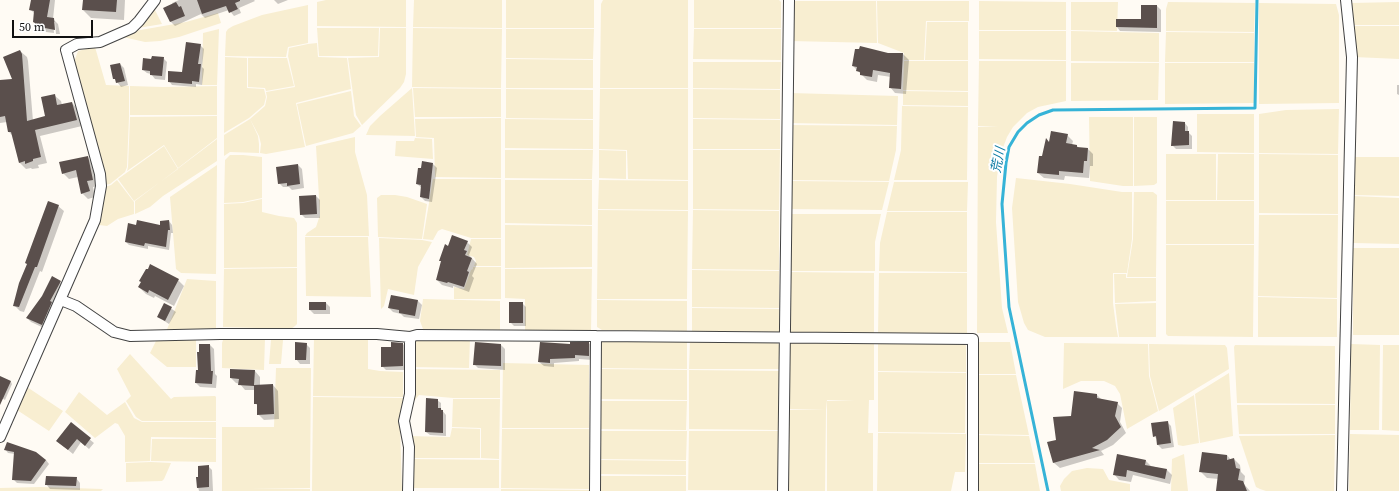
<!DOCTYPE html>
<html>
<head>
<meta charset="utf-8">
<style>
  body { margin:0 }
  #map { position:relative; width:1399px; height:491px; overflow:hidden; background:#fffbf4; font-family:"Source Serif 4",serif }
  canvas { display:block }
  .scale { position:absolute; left:12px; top:20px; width:81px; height:18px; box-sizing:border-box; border:2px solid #101010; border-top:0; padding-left:5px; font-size:12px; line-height:14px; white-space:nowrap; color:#101010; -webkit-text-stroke:3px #fff; paint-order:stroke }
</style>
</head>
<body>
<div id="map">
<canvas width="1399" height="491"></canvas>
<div class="scale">50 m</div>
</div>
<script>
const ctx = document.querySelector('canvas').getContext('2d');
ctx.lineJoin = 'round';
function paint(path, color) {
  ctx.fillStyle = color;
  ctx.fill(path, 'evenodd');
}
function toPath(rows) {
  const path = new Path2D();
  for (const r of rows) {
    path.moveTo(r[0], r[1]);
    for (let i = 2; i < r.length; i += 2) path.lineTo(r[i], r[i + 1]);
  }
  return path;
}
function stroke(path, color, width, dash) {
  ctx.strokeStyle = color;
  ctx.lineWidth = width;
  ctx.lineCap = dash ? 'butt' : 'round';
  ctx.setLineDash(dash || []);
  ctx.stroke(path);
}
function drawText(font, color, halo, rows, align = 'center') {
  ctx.font = font + ' "Source Serif 4","Noto Sans JP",serif';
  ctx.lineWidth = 4;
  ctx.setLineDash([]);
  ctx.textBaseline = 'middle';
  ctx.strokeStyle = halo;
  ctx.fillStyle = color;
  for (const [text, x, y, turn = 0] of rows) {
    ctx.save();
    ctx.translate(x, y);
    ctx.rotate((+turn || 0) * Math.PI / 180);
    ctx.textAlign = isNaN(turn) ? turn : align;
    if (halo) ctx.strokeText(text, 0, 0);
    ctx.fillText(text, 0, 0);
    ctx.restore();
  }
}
const farmland = toPath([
  [326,0,406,0,406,27,317,26,317,2],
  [414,0,502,0,502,28,413,27],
  [506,0,594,0,594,28,506,28],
  [603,0,688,0,688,88,600,88,601,4],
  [694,0,779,0,781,2,781,28,694,28],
  [791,1,876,1,877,43,790,41],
  [877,1,969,1,969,21,926,21,924,60,904,60,904,53,878,43],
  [979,1,1066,2,1066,30,979,30],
  [1071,2,1118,2,1117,31,1071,30],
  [1168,2,1255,3,1254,32,1166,31,1166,9],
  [1399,2,1399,25,1352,25,1351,3],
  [1259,3,1336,4,1339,15,1339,103,1259,104],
  [308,5,308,43,288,47,286,57,225,56,226,32,228,29,233,26,262,15],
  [154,8,162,24,138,28,147,20],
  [218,13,221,23,179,37,160,41,145,42,123,37,135,31,186,22],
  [927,22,968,22,968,60,925,60],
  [1352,26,1399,26,1399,59,1354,57],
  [317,28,379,28,378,56,319,56],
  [380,28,406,28,406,74,404,82,400,88,362,125,356,115,348,58,379,57],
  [413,28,502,29,501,88,412,87],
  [219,29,217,85,202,85,203,33],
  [506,29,594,29,593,59,506,58],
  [694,29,781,29,781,60,693,59],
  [979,31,1066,31,1066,60,979,59],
  [1071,31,1159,33,1159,62,1071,61],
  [1166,32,1254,33,1254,62,1165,62],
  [317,43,318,57,347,58,351,89,296,103,305,147,266,154,260,153,261,144,259,136,250,119,265,106,267,97,266,92,295,87,288,56,289,48,308,44],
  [95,47,106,85,129,86,129,117,127,167,125,172,110,184,105,185,74,62,78,51],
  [225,57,247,58,247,88,264,89,266,97,264,105,249,118,224,133],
  [248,58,287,58,294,86,266,91,265,88,248,87],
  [506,59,593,60,593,88,506,88],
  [904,61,968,61,968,91,903,90],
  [979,61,1066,61,1066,101,1038,107,1027,113,1013,127,1007,137,1000,156,997,177,996,222,1002,308,1008,333,977,333,978,127,998,127,978,126],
  [693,62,781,62,780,89,693,88],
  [1071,63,1159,63,1158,100,1071,101],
  [1165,63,1254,63,1254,103,1165,104],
  [130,86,163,87,217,86,217,115,130,115],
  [412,88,415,136,366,135,370,126,380,116],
  [413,88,501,89,501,117,415,117],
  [506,89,593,90,593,119,506,118],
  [600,89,688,89,688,180,628,179,627,150,599,149],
  [693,89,780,90,780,119,693,118],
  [351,91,354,116,361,126,353,133,306,146,297,104],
  [903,91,968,92,968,106,903,105],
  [790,93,898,96,897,125,789,123],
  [902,106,968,107,967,180,894,180,901,150],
  [1339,109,1338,154,1259,153,1259,114,1286,110],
  [1197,114,1254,114,1254,153,1197,152],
  [217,116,217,138,178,168,164,145,127,171,128,167,130,117],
  [1089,117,1133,117,1133,186,1123,186,1090,181],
  [1134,117,1157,117,1157,183,1154,185,1134,186],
  [501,118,501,178,435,177,434,138,416,137,415,119],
  [250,119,258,136,259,144,259,153,230,152,224,156,224,135],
  [505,119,593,120,593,149,505,148],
  [693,119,780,120,780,149,693,149],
  [789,125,897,126,896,150,889,181,789,180],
  [355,137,355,152,367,195,369,236,305,236,307,233,316,227,320,215,316,146],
  [415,138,432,139,433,159,395,156,396,141,414,141],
  [217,139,217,161,163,196,150,207,135,214,135,201],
  [164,146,178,169,134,201,118,179],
  [505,150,593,150,592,179,505,178],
  [599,150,626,151,626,179,599,178],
  [693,150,780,150,779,210,693,209],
  [1166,154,1216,154,1216,200,1166,200],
  [1218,154,1254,154,1254,200,1217,200],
  [1259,154,1338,155,1338,214,1259,213],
  [230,155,243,155,262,157,262,198,243,202,224,203,225,160],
  [1353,157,1399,157,1399,196,1353,195],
  [217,165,216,274,181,273,176,269,170,197],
  [1016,178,1070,184,1122,192,1132,192,1132,239,1127,273,1113,273,1113,303,1116,326,1118,337,1045,337,1028,330,1024,323,1018,302,1012,208],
  [433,179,501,179,501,238,471,238,442,229,438,231,433,240,423,239],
  [117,180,134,202,134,214,118,219,107,226,99,225,97,223,105,187,111,185],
  [505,180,592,180,592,225,505,223],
  [599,180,688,181,688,210,598,209],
  [789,181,889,182,882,210,788,209],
  [894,182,968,182,967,211,887,211],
  [1134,192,1153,192,1157,195,1156,277,1127,277,1133,239],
  [381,195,395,195,407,197,427,204,422,239,378,237,377,198],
  [1353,196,1399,198,1399,244,1353,243],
  [262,199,262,212,279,216,294,218,297,223,297,267,224,268,224,204,243,203],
  [1166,201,1254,201,1254,244,1166,244],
  [598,210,688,211,687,299,597,299],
  [693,210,779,211,779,270,692,269],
  [887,212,967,212,967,272,879,271,880,243],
  [788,214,881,214,875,242,875,271,787,271],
  [1259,215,1338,215,1337,298,1258,296],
  [505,225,592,226,592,267,505,268],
  [305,237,368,237,371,297,306,296],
  [379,238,422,240,432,242,418,267,414,295,388,289,384,306,381,309],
  [471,239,501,239,501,266,474,266,476,261,474,257,467,255],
  [1166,245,1254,245,1253,337,1168,336,1166,334],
  [1353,248,1399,248,1399,335,1353,335],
  [473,267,501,267,501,299,454,299,454,287,464,289,471,270,473,269],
  [297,268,297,324,295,326,291,329,223,327,224,269],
  [505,269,592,269,591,332,525,330,525,299,505,298],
  [692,270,779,271,779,308,692,307],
  [788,272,874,273,874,333,789,332],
  [879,273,967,273,967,333,964,335,878,334],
  [1114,274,1126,274,1126,278,1156,278,1156,301,1115,303],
  [187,279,216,281,216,331,166,332],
  [1258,297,1337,299,1337,337,1258,337],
  [423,299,500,301,500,330,423,329,420,321],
  [597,300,687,301,687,331,602,330,597,327],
  [1156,303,1156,337,1119,337,1115,304],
  [692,308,779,309,779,332,692,331],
  [314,336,368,337,368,369,380,371,403,372,403,397,313,396],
  [196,338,196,367,167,367,150,353,157,339],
  [226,338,265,338,264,370,222,368,222,343,223,340],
  [413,339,470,339,469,368,411,367],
  [271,340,283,340,281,364,269,364],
  [687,340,687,369,600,368,600,343,602,341],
  [690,340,777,342,779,345,779,369,689,369],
  [790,342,874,342,874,400,869,400,868,433,873,433,873,491,827,491,827,433,855,433,827,433,827,401,855,400,827,400,826,410,787,409,788,344],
  [878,342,965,343,966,346,966,372,878,371],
  [979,342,1010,342,1016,374,974,374,974,347],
  [1064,343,1148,344,1149,376,1158,411,1127,429,1120,394,1115,386,1104,381,1081,381,1063,389],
  [1149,344,1225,345,1227,348,1229,369,1159,411,1150,376],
  [1351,344,1380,345,1379,430,1350,430],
  [1235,345,1335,346,1335,404,1237,403,1234,347],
  [1383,345,1399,345,1399,431,1382,430],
  [130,354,171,399,174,397,215,396,216,397,216,421,142,421,136,417,126,401,131,396,117,369],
  [503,363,589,365,589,428,502,428],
  [276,368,311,368,310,488,251,488,310,489,310,491,222,491,222,427,274,427],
  [411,369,500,370,500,398,453,398,419,395,411,405],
  [599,369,687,370,687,400,599,399],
  [689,370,779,371,778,430,689,429],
  [878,372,966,373,965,433,878,432],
  [1229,373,1233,436,1200,443,1195,394],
  [974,375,1016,375,1029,435,974,434],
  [27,387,63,411,49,431,17,410],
  [79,392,107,415,125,402,134,418,142,422,216,422,216,438,151,437,150,461,125,462,125,436,118,424,115,423,95,438,65,412],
  [1194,395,1199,443,1183,446,1178,445,1173,408],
  [313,397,403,398,399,422,400,427,386,427,400,427,402,491,312,491],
  [453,399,500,399,499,459,481,458,481,428,452,427],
  [599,401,687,401,686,430,599,429],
  [1237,405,1335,405,1335,434,1239,434],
  [787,410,826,410,825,491,786,491],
  [452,428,480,429,480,458,410,458,408,436,450,437],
  [502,429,589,429,589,489,501,488],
  [599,431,687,431,686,460,599,459],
  [689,431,778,431,778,490,688,490],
  [878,433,966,434,965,472,955,472,951,491,877,491],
  [1350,434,1399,435,1399,491,1349,491],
  [974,435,1029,436,1035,463,974,463],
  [1335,435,1334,491,1266,491,1260,489,1256,487,1239,436],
  [152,439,216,439,216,462,151,461],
  [1184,454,1188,491,1171,491,1172,459],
  [410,459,499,460,499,488,410,488],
  [599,460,686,461,686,475,599,474],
  [126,463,151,462,171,463,164,479,162,481,126,482],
  [974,464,1035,464,1040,491,974,491],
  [1087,468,1103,469,1109,480,1130,484,1130,491,1061,491,1060,486,1064,479,1072,471],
  [599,476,686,476,686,491,599,491],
  [40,487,103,489,101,491,0,491,0,488],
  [501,489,589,490,589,491,501,491]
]);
const shadow = toPath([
  [32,0,55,0,53,19,58,24,60,34,56,34,55,22,53,22,54,33,46,32,41,30,34,22,35,14,31,10],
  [84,0,125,0,124,20,91,18,83,10],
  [179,0,254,0,255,1,239,8,241,13,234,16,229,10,205,18,201,14,175,26,171,22,165,9,173,5,172,3],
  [274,0,288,0,278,4],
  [1157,6,1161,10,1161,32,1120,31,1117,27,1142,20],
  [200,45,204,49,202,67,204,69,202,85,196,84,196,87,172,85,169,81,183,73],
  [20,51,27,57,28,61,33,121,47,117,54,95,61,101,62,105,72,103,78,109,82,126,40,136,47,163,38,165,39,168,32,169,31,168,26,169,19,162,13,136,9,132,7,122,0,123,0,81,13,80],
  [888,54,903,54,909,60,906,94,895,93,890,87,891,77,878,75,877,82,867,80,853,66],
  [163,58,167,62,165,80,155,79,151,74,147,73,143,70,152,60],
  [120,64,124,68,128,85,121,87,114,78],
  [1397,85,1399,85,1399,95,1397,94],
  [1184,122,1188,127,1188,132,1192,136,1192,149,1176,149,1172,145,1172,134],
  [1067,135,1073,141,1072,145,1077,146,1079,148,1088,149,1093,154,1093,166,1090,166,1089,178,1065,176,1064,180,1044,178,1038,173,1043,158,1050,144],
  [87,157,93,163,98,186,93,187,95,197,88,199,82,193,78,177,69,179,63,173],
  [433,164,437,168,432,202,425,201,421,197,422,188,417,184],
  [298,165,302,169,304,188,292,190,289,187,283,187,279,183],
  [316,196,320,200,320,218,305,218,301,214],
  [58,206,64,211,42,272,40,271,24,312,20,311,14,305],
  [169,221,172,225,173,233,171,233,169,250,148,246,148,249,129,245,126,242,137,226,161,226],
  [467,242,472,247,469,255,477,264,472,276,474,278,469,292,453,286,453,288,442,285,437,280,442,262,440,260,449,247],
  [148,271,178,280,184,286,174,306,155,296,154,298,146,294,139,287],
  [60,282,64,286,46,329,31,322,27,318],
  [392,296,418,301,422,305,419,319,404,317,401,314,393,312,389,308],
  [310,303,326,303,330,307,330,314,314,314,310,310],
  [522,303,526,307,526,326,514,326,510,322],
  [165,304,176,312,169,324,158,317],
  [571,343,589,343,593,348,593,360,579,359,579,361,554,363,554,367,544,366,539,362,571,345],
  [306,344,310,348,310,364,300,364,296,359],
  [403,344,407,348,407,370,386,370,382,366],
  [210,345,214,349,215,374,217,376,216,388,200,387,196,383],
  [501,345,505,349,505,370,478,368,474,364],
  [231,370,255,371,260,377,260,386,273,385,278,391,279,419,264,420,258,414,258,406,255,403,255,390,245,390,240,384,236,383,231,378],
  [11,382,12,384,5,400,0,397,0,383],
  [1097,395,1102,400,1117,403,1122,408,1120,422,1126,433,1113,445,1101,451,1104,455,1060,468,1054,463,1057,441,1072,417],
  [437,400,441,403,441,409,446,415,446,436,430,435,426,432],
  [1167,422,1171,426,1174,447,1162,449,1158,445,1158,440,1154,436],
  [71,424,94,443,89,449,81,442,73,454,62,445],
  [5,449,46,460,49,464,34,484,17,483,13,479,15,454,8,453],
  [1118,455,1146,461,1151,466,1167,470,1172,475,1170,484,1133,475,1131,482,1119,480,1114,474],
  [1227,455,1231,460,1234,459,1240,465,1241,472,1245,476,1244,484,1250,491,1218,491,1219,479,1207,478,1201,472],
  [208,466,212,470,213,491,199,491,198,487,199,478],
  [76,478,80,483,80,490,50,489,46,484]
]);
const stream = toPath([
  [1048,491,1009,307,1002,204,1006,163,1009,147,1018,132,1027,123,1039,115,1053,110,1255,108,1257,0]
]);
const building = toPath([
  [31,0,50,0,47,17,54,18,55,30,40,27,40,26,35,25,35,23,33,22,34,11,29,10],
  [83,0,117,0,116,12,82,10],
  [197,0,240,0,240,1,235,3,238,9,229,13,226,6,202,14],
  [176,2,179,7,181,6,185,16,170,22,163,8],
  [1141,5,1157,5,1157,28,1116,27,1116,19,1141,19],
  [186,42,201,44,198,64,201,64,199,82,192,81,192,84,168,82,168,71,182,72],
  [860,46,888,53,903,53,901,89,889,88,890,73,873,70,872,77,860,75,860,72,856,71,857,67,852,66,855,49,859,49],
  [20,50,22,54,27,121,45,116,41,97,55,94,57,105,72,102,77,120,35,130,41,157,33,159,33,161,25,164,25,161,19,163,11,132,8,132,5,116,0,117,0,80,12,79,3,57],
  [152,56,164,57,162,76,150,75,150,71,142,70,143,58,151,59],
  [120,63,125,81,116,83,115,79,113,79,110,65],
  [1173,121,1185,122,1185,131,1189,131,1189,145,1171,146],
  [1051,131,1068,134,1066,143,1077,145,1077,147,1088,148,1087,161,1084,161,1083,173,1059,171,1059,175,1037,173,1039,156,1042,156,1046,138,1049,142],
  [88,156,93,180,87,181,90,191,81,194,76,170,62,174,59,162],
  [422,161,433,163,429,199,420,197,421,185,416,184,418,168,421,168],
  [298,164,300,184,287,186,287,183,278,184,276,167],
  [316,195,317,214,300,215,299,196],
  [48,201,59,205,37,267,35,267,19,307,13,306,19,283,27,264,25,263],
  [137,220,160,225,160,221,169,220,170,230,168,230,166,247,145,243,144,246,125,242,128,223,136,225],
  [452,235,468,241,464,250,467,251,465,255,472,258,467,271,469,272,464,287,448,282,447,283,436,280,441,261,439,261,445,244,448,246],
  [150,264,179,279,168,300,149,290,148,293,138,287,141,282,139,281,146,269,148,269],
  [52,276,61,281,50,301,52,302,42,325,26,318,42,296],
  [391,295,418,300,415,316,399,313,399,310,388,308],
  [309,302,326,302,326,310,309,310],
  [509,302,523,302,523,323,509,323],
  [164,303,172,307,165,321,157,317],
  [295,342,307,343,306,360,295,360],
  [391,342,403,343,403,366,381,367,381,347,391,347],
  [475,342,501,344,501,366,473,365],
  [540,342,570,344,570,342,589,342,589,356,575,355,575,358,550,359,550,363,538,362],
  [199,344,210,344,211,371,213,371,212,384,195,383,196,370,198,370,197,352,199,352],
  [230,369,255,370,254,385,273,384,274,414,257,415,257,404,254,404,254,386,238,385,239,379,230,378],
  [0,376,11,381,0,405],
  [1074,391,1097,394,1097,398,1118,402,1115,416,1121,427,1107,440,1092,448,1100,450,1053,463,1047,442,1056,440,1053,417,1071,416],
  [426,398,438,399,438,408,441,408,441,410,443,410,443,433,425,432],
  [1168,421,1171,443,1157,445,1156,436,1153,437,1151,423],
  [71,422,91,438,85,446,77,439,68,450,56,441],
  [7,442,36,452,46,460,31,481,12,480,14,452,4,450],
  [1202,452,1227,455,1227,460,1234,458,1236,468,1240,469,1238,480,1243,481,1247,491,1216,491,1218,474,1199,472],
  [1117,454,1146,460,1145,465,1167,469,1165,479,1127,470,1126,477,1113,475],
  [209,465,209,487,197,488,196,477,198,477,198,466],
  [46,476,77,477,76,486,45,485]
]);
const minor = toPath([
  [61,300,76,306,114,332,130,336,220,334,377,334,410,337,417,335,596,336,973,339,973,491],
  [0,437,95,220,101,186,100,174,66,50,77,44,100,42,132,28,139,21,155,0],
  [408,491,409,447,404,421,410,394,410,337],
  [595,491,596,336],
  [783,491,789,0],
  [1342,491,1352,57,1346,0]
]);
const waterNames = [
  ["荒川",999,160,-79]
];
paint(farmland, '#f8eed1');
paint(shadow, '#0003');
stroke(stream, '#36b3d7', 3);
paint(building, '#5a4f4c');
stroke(minor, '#434343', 12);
stroke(minor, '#fff', 10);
drawText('italic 13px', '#0f7da5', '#fff', waterNames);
</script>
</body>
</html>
